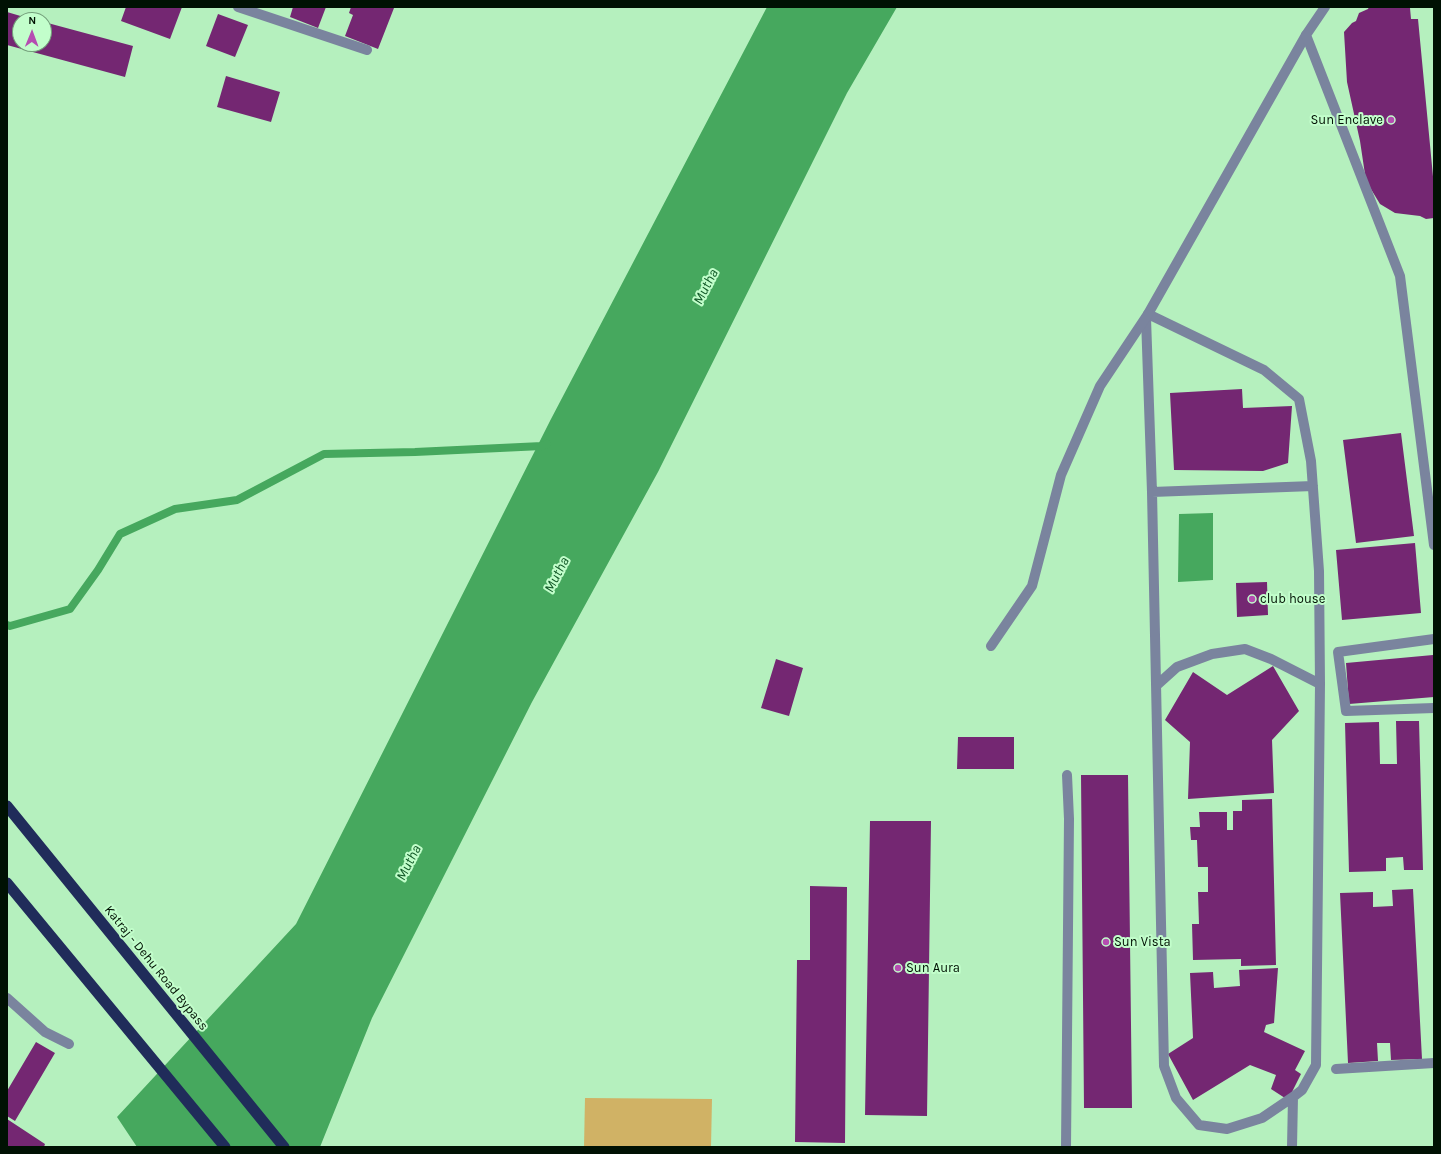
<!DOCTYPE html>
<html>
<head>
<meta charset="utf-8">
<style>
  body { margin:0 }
  #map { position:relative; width:1441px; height:1154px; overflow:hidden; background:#b5f0be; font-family:Karla,sans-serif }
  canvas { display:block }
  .frame { position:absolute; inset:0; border:8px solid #001103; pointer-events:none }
  .north { position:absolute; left:12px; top:12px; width:40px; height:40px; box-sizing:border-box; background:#c2fecb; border:1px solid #749f7b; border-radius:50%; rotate:1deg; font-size:11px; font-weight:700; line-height:16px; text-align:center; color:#001103 }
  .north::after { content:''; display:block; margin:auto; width:14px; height:18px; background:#b54db1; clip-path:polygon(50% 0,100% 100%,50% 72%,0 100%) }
</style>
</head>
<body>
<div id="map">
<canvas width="1441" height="1154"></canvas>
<div class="frame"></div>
<div class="north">N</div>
</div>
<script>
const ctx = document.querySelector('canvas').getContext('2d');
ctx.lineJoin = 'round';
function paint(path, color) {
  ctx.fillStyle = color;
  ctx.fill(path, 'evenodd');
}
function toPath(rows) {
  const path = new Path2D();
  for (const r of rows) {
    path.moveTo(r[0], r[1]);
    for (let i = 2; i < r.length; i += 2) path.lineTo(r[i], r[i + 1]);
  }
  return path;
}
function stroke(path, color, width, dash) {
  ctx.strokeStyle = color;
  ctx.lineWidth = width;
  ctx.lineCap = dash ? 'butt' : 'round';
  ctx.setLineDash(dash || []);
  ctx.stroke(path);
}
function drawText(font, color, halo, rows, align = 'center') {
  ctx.font = font + ' Karla,sans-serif';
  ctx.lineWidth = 4;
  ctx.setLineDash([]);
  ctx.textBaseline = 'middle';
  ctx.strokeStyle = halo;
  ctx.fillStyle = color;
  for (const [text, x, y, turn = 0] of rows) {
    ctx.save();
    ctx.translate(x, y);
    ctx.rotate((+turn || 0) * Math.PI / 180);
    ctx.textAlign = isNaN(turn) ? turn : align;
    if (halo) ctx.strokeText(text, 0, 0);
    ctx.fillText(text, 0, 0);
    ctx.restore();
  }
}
const green = toPath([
  [585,1098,712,1099,711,1147,584,1147]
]);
const water = toPath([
  [767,7,897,7,847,93,658,472,532,702,372,1018,320,1147,137,1147,117,1117,296,924,551,419],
  [1213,513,1213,580,1178,582,1179,514]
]);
const stream = toPath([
  [7,625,10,626,70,609,98,570,120,534,175,509,237,500,324,454,415,452,542,446,547,444]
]);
const building = toPath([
  [126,7,182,7,170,39,121,21],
  [293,7,326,7,318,28,290,17],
  [351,7,390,7,394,8,378,49,345,36,353,15,349,13],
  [1369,7,1410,8,1411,19,1418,19,1434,187,1434,218,1426,219,1420,216,1395,213,1380,204,1366,181,1360,141,1347,82,1344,32,1352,23,1356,21,1359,13,1368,9],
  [7,12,34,20,20,20,20,44,44,44,44,22,133,46,125,77,7,45],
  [218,14,248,25,235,57,206,46],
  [226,76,280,92,271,122,217,107],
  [1242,389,1243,408,1292,406,1288,463,1263,471,1174,470,1170,393],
  [1401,433,1414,536,1356,543,1343,440],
  [1415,543,1421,613,1342,620,1336,550],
  [1267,582,1268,615,1237,617,1236,583],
  [1433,655,1434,697,1349,704,1346,663],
  [776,659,803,668,789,716,761,708],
  [1273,666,1299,711,1272,740,1274,793,1188,799,1190,742,1165,720,1193,672,1227,695],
  [1396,721,1419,721,1423,870,1404,870,1403,857,1386,858,1386,871,1349,872,1345,723,1379,722,1380,764,1397,764],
  [958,737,1014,737,1014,769,957,769],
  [1081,775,1128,775,1132,1108,1084,1108],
  [1272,799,1276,965,1241,966,1241,959,1193,960,1192,924,1199,924,1198,892,1208,892,1208,867,1198,867,1197,840,1191,840,1190,827,1200,827,1199,812,1227,812,1227,830,1233,830,1233,811,1242,811,1242,800],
  [870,821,931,821,927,1116,865,1115],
  [810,886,847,887,845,1143,795,1142,797,960,810,960],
  [1413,889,1422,1059,1391,1060,1390,1043,1377,1043,1378,1061,1348,1063,1340,893,1373,892,1373,907,1393,906,1392,890],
  [1278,968,1274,1023,1266,1025,1264,1032,1305,1051,1295,1070,1301,1074,1288,1100,1271,1089,1276,1075,1250,1065,1193,1100,1168,1054,1193,1038,1190,973,1213,972,1214,988,1240,986,1239,970],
  [36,1042,55,1053,15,1121,7,1116,7,1091],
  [7,1119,45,1144,44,1147,7,1147]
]);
const service = toPath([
  [1146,318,1152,492,1164,1066,1176,1098,1199,1125,1227,1129,1262,1118,1293,1097,1302,1090,1316,1065,1320,684,1319,571,1311,461,1299,399,1264,370,1148,314,1306,35],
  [1152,492,1313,486],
  [1434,639,1338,652,1346,711,1434,708],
  [1157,685,1177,667,1212,654,1245,649,1271,659,1320,684],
  [1336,1069,1434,1063],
  [1066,1147,1069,819,1067,775],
  [1292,1147,1293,1097]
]);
const minor = toPath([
  [238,7,367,50],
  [1325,7,1306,35,1400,276,1434,545],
  [991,646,1032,586,1061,475,1100,386,1148,314],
  [7,998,45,1032,69,1044]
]);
const trunk = toPath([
  [7,806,284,1147],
  [7,883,225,1147]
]);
const markers = [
  [1391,120,4,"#b54db1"],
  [1252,599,4,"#b54db1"],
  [1106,942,4,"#b54db1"],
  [898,968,4,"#b54db1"]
];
const poiNames = [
  ["Sun Enclave",1383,120,"right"],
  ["club house",1260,599],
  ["Sun Vista",1114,942],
  ["Sun Aura",906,968]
];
const streetNames = [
  ["Katraj - Dehu Road Bypass",156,968,51]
];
const waterNames = [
  ["Mutha",706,287,-63],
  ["Mutha",557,575,-63],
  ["Mutha",409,863,-63]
];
paint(green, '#d0b265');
paint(water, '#46a85e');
stroke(stream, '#46a85e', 8);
paint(building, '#742772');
stroke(service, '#7a849e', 10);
stroke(minor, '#7a849e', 10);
stroke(trunk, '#202c5a', 11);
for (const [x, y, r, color] of markers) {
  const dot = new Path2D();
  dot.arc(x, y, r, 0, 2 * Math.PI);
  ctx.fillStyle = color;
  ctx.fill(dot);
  stroke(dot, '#c2fecb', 1.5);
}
drawText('13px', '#001103', '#c2fecb', poiNames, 'left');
drawText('13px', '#001103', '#c2fecb', streetNames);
drawText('italic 14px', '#105726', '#c2fecb', waterNames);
</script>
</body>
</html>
